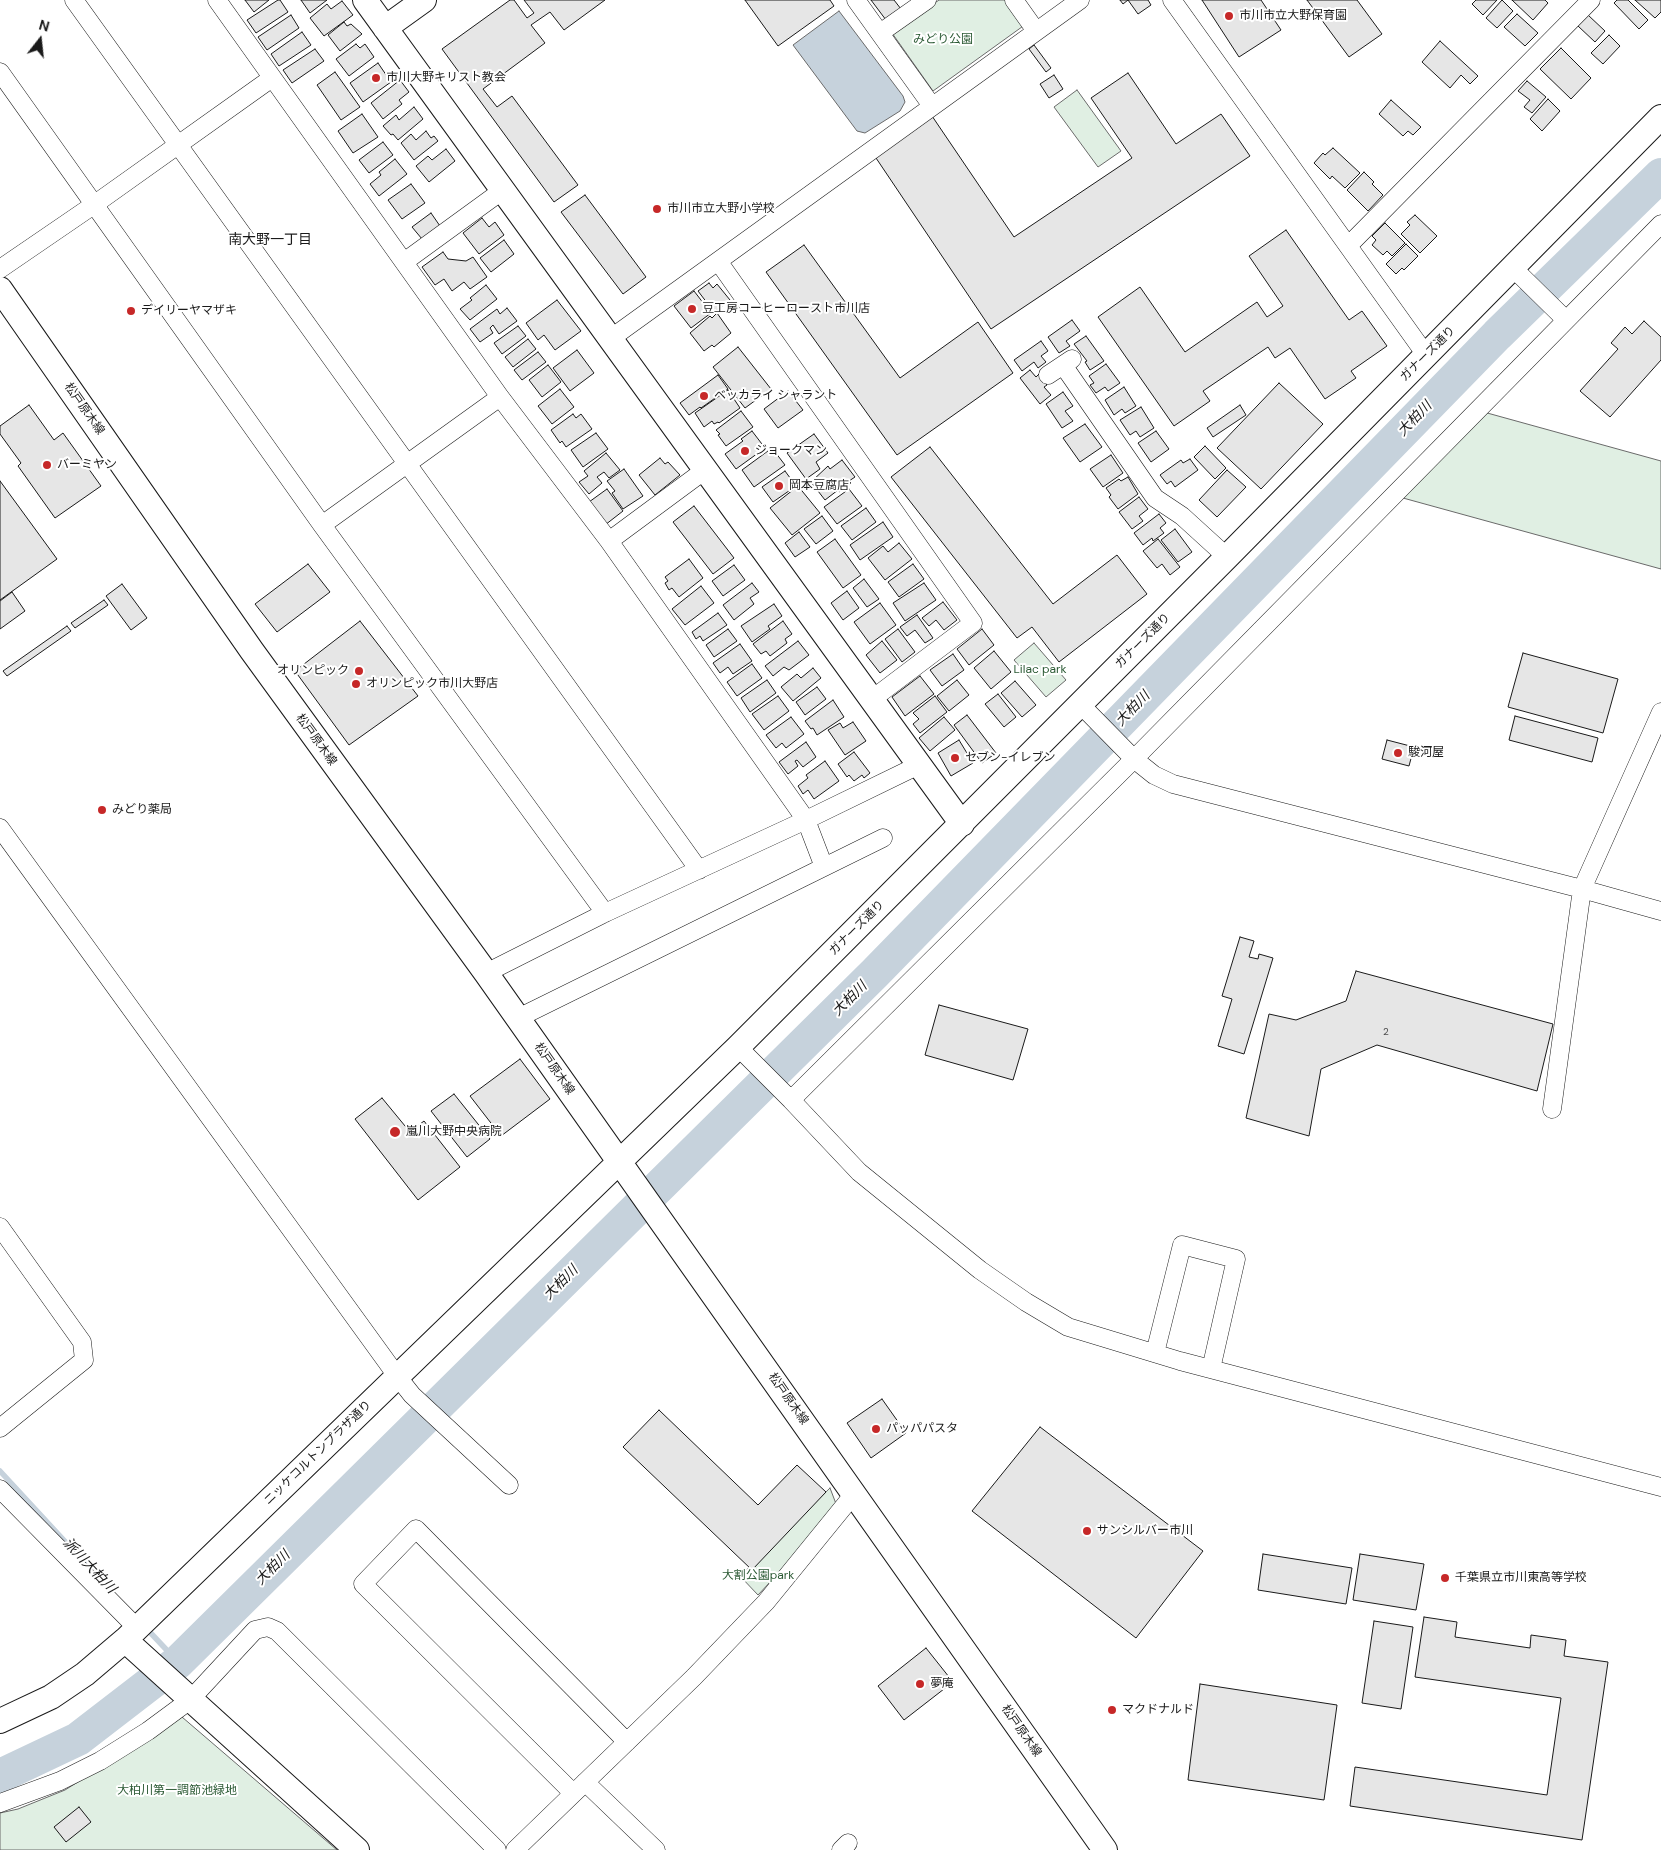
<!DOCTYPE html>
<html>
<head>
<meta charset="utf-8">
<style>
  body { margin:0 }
  #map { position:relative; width:1661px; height:1850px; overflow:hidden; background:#fff; font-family:"DM Sans",sans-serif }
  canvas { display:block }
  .north { position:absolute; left:15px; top:15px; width:50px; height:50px; -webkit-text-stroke:4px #fff; paint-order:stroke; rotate:16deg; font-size:14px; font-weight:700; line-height:20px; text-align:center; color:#1a1a1a }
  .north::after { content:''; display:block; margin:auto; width:18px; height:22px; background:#1a1a1a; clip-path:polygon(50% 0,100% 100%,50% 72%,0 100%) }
</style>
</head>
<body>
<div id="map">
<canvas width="1661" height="1850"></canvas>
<div class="north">N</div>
</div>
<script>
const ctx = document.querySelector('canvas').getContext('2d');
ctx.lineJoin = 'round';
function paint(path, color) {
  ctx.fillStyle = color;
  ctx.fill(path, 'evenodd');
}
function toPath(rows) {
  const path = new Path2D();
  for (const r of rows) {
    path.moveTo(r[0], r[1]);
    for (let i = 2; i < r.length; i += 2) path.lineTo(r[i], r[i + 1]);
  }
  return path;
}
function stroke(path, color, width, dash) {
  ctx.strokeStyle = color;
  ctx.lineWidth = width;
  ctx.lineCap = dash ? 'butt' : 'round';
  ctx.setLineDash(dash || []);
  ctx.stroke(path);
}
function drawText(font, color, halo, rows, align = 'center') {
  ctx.font = font + ' "DM Sans","Noto Sans JP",sans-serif';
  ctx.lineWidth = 4;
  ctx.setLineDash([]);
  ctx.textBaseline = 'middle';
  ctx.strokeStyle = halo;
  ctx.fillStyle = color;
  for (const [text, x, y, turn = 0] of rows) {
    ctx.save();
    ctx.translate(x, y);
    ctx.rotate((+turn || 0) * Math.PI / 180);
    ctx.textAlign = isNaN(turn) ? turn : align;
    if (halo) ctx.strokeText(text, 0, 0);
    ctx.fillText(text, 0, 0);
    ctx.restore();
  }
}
const green = toPath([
  [939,0,1008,0,1026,24,933,91,892,33,939,0],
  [1077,90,1121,151,1098,167,1054,107,1077,90],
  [1480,411,1661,461,1661,569,1403,498,1480,411],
  [1034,643,1066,680,1046,697,1014,660,1034,643],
  [830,1488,838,1509,758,1595,740,1576,830,1488],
  [182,1717,337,1850,0,1850,0,1813,18,1809,65,1790,182,1717]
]);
const water = toPath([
  [839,11,903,96,905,102,900,111,865,133,857,131,793,45,839,11]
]);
const stream = toPath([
  [0,1471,97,1576],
  [146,1628,178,1662]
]);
const river = toPath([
  [0,1776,78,1739,178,1662,875,973,1497,335,1661,175]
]);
const building = toPath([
  [245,0,269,0,254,12,245,0],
  [278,0,280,0,288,12,256,33,247,20,278,0],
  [301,0,327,0,310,13,301,0],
  [510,0,514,0,527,18,534,13,524,0,605,0,564,30,550,12,531,25,545,43,483,89,497,107,512,96,578,185,554,202,442,49,510,0],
  [745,0,830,0,834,6,778,46,745,0],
  [871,0,894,0,901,9,886,20,871,0],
  [1120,0,1148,0,1151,5,1138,14,1128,0,1123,4,1120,0],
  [1202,0,1261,0,1281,30,1239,57,1202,0],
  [1307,0,1357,0,1382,34,1349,57,1307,0],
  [1476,0,1497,0,1483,15,1472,4,1476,0],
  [1502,0,1513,11,1497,28,1486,18,1502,0],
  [1512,0,1545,0,1548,3,1533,20,1512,0],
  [1617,0,1628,0,1648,20,1639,29,1614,3,1617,0],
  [1635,0,1661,0,1661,12,1655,18,1635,0],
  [342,1,353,15,324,36,310,18,327,4,331,9,342,1],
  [1517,14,1538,33,1525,46,1504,27,1517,14],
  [291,15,299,28,267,50,258,37,291,15],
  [1588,15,1605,31,1595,42,1578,26,1588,15],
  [344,22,347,26,351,24,362,34,340,51,328,35,344,22],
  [302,32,311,45,279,66,271,54,302,32],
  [1609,35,1620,46,1603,64,1591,53,1609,35],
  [1440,41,1478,76,1470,84,1461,75,1450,88,1422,62,1440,41],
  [356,44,360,48,365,44,374,57,349,76,336,59,356,44],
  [1034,45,1051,68,1046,72,1029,49,1034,45],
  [1561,48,1591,78,1571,99,1540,69,1561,48],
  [315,49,324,61,292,83,283,70,315,49],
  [378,63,391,82,363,102,350,83,378,63],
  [335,72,360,107,341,120,317,85,335,72],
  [1128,73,1176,144,1221,114,1250,156,991,329,874,155,932,116,1014,237,1132,158,1091,98,1128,73],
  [1054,75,1063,89,1049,98,1040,84,1054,75],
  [400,80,409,92,399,100,402,104,383,119,371,103,400,80],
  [1527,81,1546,97,1532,113,1524,107,1530,100,1518,91,1527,81],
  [1548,99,1560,111,1542,131,1530,119,1548,99],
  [1391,100,1421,127,1413,135,1408,131,1403,136,1379,114,1391,100],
  [414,107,423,119,398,140,393,134,391,135,383,126,396,115,399,120,414,107],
  [362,114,378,137,353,153,338,131,362,114],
  [426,131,431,138,434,136,438,141,414,160,401,143,411,134,416,140,426,131],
  [383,142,393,155,369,173,359,160,383,142],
  [1333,148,1360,173,1345,188,1332,176,1330,179,1314,163,1323,153,1325,155,1333,148],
  [446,149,455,161,429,182,416,166,428,156,432,160,446,149],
  [395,159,407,174,379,196,370,184,381,175,379,172,395,159],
  [1364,172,1374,182,1372,184,1383,195,1368,211,1347,190,1364,172],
  [411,184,425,203,402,219,388,200,411,184],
  [585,195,646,277,623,294,561,212,585,195],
  [431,213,440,226,422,239,412,227,431,213],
  [1415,215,1437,236,1420,253,1401,234,1410,225,1407,222,1415,215],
  [482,218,489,227,495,222,504,235,479,254,463,233,482,218],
  [1385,223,1405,243,1392,256,1387,251,1383,255,1372,245,1376,240,1372,236,1385,223],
  [1286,230,1349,320,1362,311,1387,346,1351,371,1356,378,1325,399,1290,348,1275,358,1268,347,1203,391,1210,401,1174,426,1098,317,1140,287,1185,352,1257,302,1267,317,1283,306,1249,256,1286,230],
  [504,240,514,254,491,272,480,258,504,240],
  [1406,244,1418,256,1404,270,1402,268,1396,274,1386,264,1406,244],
  [804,245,900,378,978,322,1013,373,897,455,766,272,804,245],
  [443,252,448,259,466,261,473,257,487,277,470,289,464,282,452,291,444,279,435,285,422,267,443,252],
  [709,283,713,288,717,284,730,300,714,312,698,291,709,283],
  [486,285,497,299,470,320,460,309,472,300,470,298,486,285],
  [694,291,711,313,691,328,674,306,694,291],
  [557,300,581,331,555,350,544,335,538,340,526,323,557,300],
  [507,308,517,321,499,334,493,325,490,328,493,333,480,342,470,329,497,309,500,314,507,308],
  [717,313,731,333,714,347,712,345,704,351,690,333,710,316,712,318,717,313],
  [1072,320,1080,331,1066,341,1070,346,1059,353,1048,337,1072,320],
  [1644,321,1661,337,1661,360,1610,417,1580,391,1618,349,1611,343,1625,327,1632,334,1644,321],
  [518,326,526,336,502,354,494,343,518,326],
  [1086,336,1104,361,1090,370,1085,362,1087,361,1074,344,1086,336],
  [528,339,536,349,513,367,505,357,528,339],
  [1041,341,1048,351,1041,356,1046,362,1038,368,1034,362,1022,371,1014,360,1041,341],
  [738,347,771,389,745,408,713,367,738,347],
  [577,350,594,373,570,391,553,368,577,350],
  [538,352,546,362,522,380,514,370,538,352],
  [1106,364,1120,383,1108,391,1105,387,1096,393,1090,385,1094,383,1089,376,1106,364],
  [548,365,561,382,542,397,529,380,548,365],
  [1030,370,1036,377,1039,374,1047,385,1044,387,1051,395,1040,404,1020,378,1030,370],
  [718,375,728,389,701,408,700,407,689,415,680,403,718,375],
  [1279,383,1323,424,1261,489,1217,448,1279,383],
  [1124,387,1136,406,1125,413,1122,409,1114,415,1105,400,1124,387],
  [560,389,574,407,552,424,538,406,560,389],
  [728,390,740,408,719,423,718,422,714,424,712,421,704,427,695,413,728,390],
  [788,391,803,410,778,428,764,409,788,391],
  [1063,392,1073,406,1065,411,1073,421,1062,428,1046,404,1063,392],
  [29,405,54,440,63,433,101,486,55,518,18,466,21,463,0,434,0,426,29,405],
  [1240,405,1246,415,1213,437,1207,428,1240,405],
  [1141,407,1154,428,1140,437,1136,431,1130,435,1120,420,1141,407],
  [741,411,753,427,726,446,718,435,720,434,716,430,741,411],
  [573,414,576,418,581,414,592,429,566,447,562,441,560,443,551,430,573,414],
  [1085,424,1102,447,1080,462,1063,438,1085,424],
  [752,431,765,448,736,469,725,454,743,441,741,439,752,431],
  [1156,431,1169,449,1151,462,1138,443,1156,431],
  [596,433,608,449,583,467,571,450,596,433],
  [814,434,828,453,816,462,820,469,806,479,787,453,814,434],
  [1205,446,1226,468,1215,479,1194,457,1205,446],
  [930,447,1053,604,1117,555,1147,594,1059,662,1032,627,1017,638,891,477,930,447],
  [772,448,785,465,754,487,742,470,772,448],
  [606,453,620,470,609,478,604,472,597,477,602,483,589,494,579,482,588,476,584,471,606,453],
  [1111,455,1123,473,1103,487,1090,469,1111,455],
  [660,458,665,464,668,462,680,475,655,495,639,475,660,458],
  [1190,459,1198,470,1175,487,1171,481,1167,484,1160,475,1181,460,1183,463,1190,459],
  [842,460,855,477,849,481,851,483,839,492,838,490,825,500,811,482,828,466,830,469,842,460],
  [624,469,643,496,623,509,612,493,615,491,607,481,624,469],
  [1227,470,1246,487,1217,517,1199,500,1227,470],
  [785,471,796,486,773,502,762,487,785,471],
  [1128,477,1138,494,1118,509,1109,497,1111,495,1106,488,1119,479,1121,481,1128,477],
  [0,481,57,559,0,600,0,481],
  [798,486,820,513,792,535,770,508,798,486],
  [607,489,623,511,605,525,589,502,607,489],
  [849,489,862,506,837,524,824,507,849,489],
  [1139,497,1148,509,1139,516,1143,521,1132,529,1119,512,1139,497],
  [694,506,734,558,713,574,673,522,694,506],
  [866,508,876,522,852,540,841,526,866,508],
  [1159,514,1166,523,1160,528,1164,533,1153,541,1152,538,1143,545,1134,533,1159,514],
  [822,516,833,531,816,544,804,529,822,516],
  [883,522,893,537,860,560,850,545,883,522],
  [1175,529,1192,552,1178,562,1161,540,1175,529],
  [799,532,810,547,795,557,785,543,799,532],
  [835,539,861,575,843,588,817,552,835,539],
  [1158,539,1180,567,1170,575,1162,564,1157,568,1143,551,1158,539],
  [899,543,912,559,885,580,868,558,883,546,888,552,899,543],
  [689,559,703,578,679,597,672,588,669,590,665,583,668,581,665,577,689,559],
  [308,564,330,592,277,632,255,604,308,564],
  [913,564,924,579,899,597,888,582,913,564],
  [734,565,745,580,723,596,712,581,734,565],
  [864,579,879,599,867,607,853,588,864,579],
  [752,583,759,592,750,598,754,604,734,620,723,605,752,583],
  [924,583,936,600,905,621,893,603,924,583],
  [122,584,147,618,131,630,106,596,122,584],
  [701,586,714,603,685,625,672,609,701,586],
  [847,591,859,608,843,620,831,603,847,591],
  [12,592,25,611,0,629,0,601,12,592],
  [104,600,108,605,75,628,71,623,104,600],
  [943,602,957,620,944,630,936,620,929,626,922,618,943,602],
  [880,603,896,625,870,644,854,622,880,603],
  [774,604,782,616,768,626,770,629,752,642,741,626,774,604],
  [718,613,727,625,703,641,700,636,696,639,692,632,718,613],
  [917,615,933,638,925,643,915,630,907,636,900,627,917,615],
  [360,621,418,696,349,745,295,671,360,621],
  [783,621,792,634,785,639,787,643,770,656,766,651,761,654,753,644,783,621],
  [67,626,71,631,7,676,3,671,67,626],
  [728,629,737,641,714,657,706,645,728,629],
  [898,629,915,652,902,662,885,639,898,629],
  [982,629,994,645,969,665,957,649,982,629],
  [798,641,809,655,789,670,784,667,773,676,765,666,798,641],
  [882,641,897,660,880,673,866,655,882,641],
  [740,644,752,661,733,674,728,667,720,673,713,663,740,644],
  [994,651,1011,672,991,689,974,668,994,651],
  [1523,653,1618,679,1603,733,1508,707,1523,653],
  [953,654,964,670,942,686,930,670,953,654],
  [752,664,762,678,737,696,727,682,752,664],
  [813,668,821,678,793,701,781,687,797,674,801,678,813,668],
  [920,676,934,694,905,716,892,697,920,676],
  [767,680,776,693,750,712,741,698,767,680],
  [957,680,969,695,949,711,937,696,957,680],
  [1015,681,1036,705,1022,717,1001,693,1015,681],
  [817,687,826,699,805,715,796,702,817,687],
  [998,694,1016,717,1004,727,985,704,998,694],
  [778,696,789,711,764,730,752,714,778,696],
  [935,696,947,712,920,733,913,724,919,719,913,713,935,696],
  [833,700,844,717,817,735,813,728,811,729,805,721,833,700],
  [967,715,996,753,982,763,954,725,967,715],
  [1515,716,1598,738,1592,762,1509,740,1515,716],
  [791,717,804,734,786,748,782,743,776,748,766,735,791,717],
  [944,717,955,730,930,751,919,738,944,717],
  [853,722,866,741,845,755,828,730,840,723,843,728,853,722],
  [959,740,973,763,951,776,938,753,959,740],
  [1387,740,1414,747,1409,766,1382,759,1387,740],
  [806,742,816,757,803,767,797,760,795,761,798,766,788,774,779,762,806,742],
  [854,752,870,773,864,778,862,775,854,781,849,775,847,777,838,764,854,752],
  [825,761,839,781,814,799,808,790,803,794,798,786,808,778,806,775,825,761],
  [1240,937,1254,941,1249,957,1258,959,1259,954,1273,958,1244,1054,1218,1046,1232,999,1222,996,1240,937],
  [1356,971,1553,1024,1537,1091,1377,1045,1321,1069,1309,1136,1246,1118,1269,1014,1296,1020,1346,1001,1356,971],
  [939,1005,1028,1029,1013,1080,925,1055,939,1005],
  [520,1059,550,1099,501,1136,470,1096,520,1059],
  [454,1094,490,1139,467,1157,431,1111,454,1094],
  [382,1098,410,1132,424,1121,460,1167,418,1200,355,1119,382,1098],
  [882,1399,906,1433,871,1458,847,1423,882,1399],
  [659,1410,758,1505,797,1465,826,1492,752,1570,623,1447,659,1410],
  [1040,1427,1203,1551,1136,1638,972,1511,1040,1427],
  [1263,1554,1352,1568,1346,1604,1258,1590,1263,1554],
  [1360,1554,1424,1564,1416,1610,1353,1600,1360,1554],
  [1424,1617,1457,1622,1455,1637,1530,1648,1531,1635,1566,1640,1564,1656,1608,1662,1582,1840,1350,1806,1355,1767,1547,1795,1561,1698,1415,1677,1424,1617],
  [1374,1621,1413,1627,1401,1709,1362,1703,1374,1621],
  [926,1648,953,1682,904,1720,878,1686,926,1648],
  [1200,1684,1337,1705,1324,1800,1188,1780,1200,1684],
  [79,1807,91,1822,66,1842,54,1827,79,1807]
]);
const street = toPath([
  [74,0,699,870],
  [217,0,500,397,609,541,806,820,824,867],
  [856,0,932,106],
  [1014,0,1036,31],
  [1172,0,1426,355],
  [880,33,927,0],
  [0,72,322,525,605,913],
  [1348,246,1591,0],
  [718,261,973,623,871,700],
  [404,262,503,190],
  [1513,268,1566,320],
  [0,269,95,204,272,78],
  [610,339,1080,0],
  [1063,365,1155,498,1182,516,1227,557],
  [1048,375,1072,359],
  [322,525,500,397],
  [609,541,705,470],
  [1080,704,1134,759,1154,775,1173,784,1582,889,1661,911],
  [0,828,397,1376,412,1395,509,1485],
  [486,973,605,913,806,820,919,765],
  [518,1018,883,838],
  [738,1047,791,1100,859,1172,980,1270,1026,1302,1068,1327,1180,1361,1661,1487],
  [791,1100,1134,759,1661,224],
  [1552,1109,1582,889,1661,712],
  [0,1227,82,1342,84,1360,0,1428],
  [1155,1353,1182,1245,1236,1259,1211,1369],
  [0,1489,137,1628],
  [585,1782,656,1850],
  [573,1793,363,1584,416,1529,627,1742],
  [0,1803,60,1781,100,1761,148,1731,190,1700,255,1630,268,1627,277,1631,497,1850],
  [515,1850,694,1677,766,1602,854,1494],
  [841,1850,848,1843]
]);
const secondary = toPath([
  [365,0,962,824],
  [385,28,424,0],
  [0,289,252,651,486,973,1105,1850],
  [125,1640,357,1850],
  [0,1721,51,1697,85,1674,125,1640,738,1047,1227,557,1661,117]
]);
const markers = [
  [1229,16,5,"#c62828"],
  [376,78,5,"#c62828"],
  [657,209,5,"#c62828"],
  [692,309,5,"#c62828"],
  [131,311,5,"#c62828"],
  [704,396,5,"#c62828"],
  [745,451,5,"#c62828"],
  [47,465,5,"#c62828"],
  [779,486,5,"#c62828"],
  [359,671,5,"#c62828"],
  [356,684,5,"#c62828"],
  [1398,753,5,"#c62828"],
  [955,758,5,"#c62828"],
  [102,810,5,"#c62828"],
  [395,1132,6,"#c62828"],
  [876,1429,5,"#c62828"],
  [1087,1531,5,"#c62828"],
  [1445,1578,5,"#c62828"],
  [920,1684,5,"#c62828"],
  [1112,1710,5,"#c62828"]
];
const numberNames = [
  ["2",1386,1032]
];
const poiNames = [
  ["市川市立大野保育園",1239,16],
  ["市川大野キリスト教会",386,78],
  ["市川市立大野小学校",667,209],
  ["豆工房コーヒーロースト市川店",702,309],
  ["デイリーヤマザキ",141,311],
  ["ベッカライ シャラント",714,396],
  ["ジョークマン",755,451],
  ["バーミヤン",57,465],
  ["岡本豆腐店",789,486],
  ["オリンピック",349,671,"right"],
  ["オリンピック市川大野店",366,684],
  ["駿河屋",1408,753],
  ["セブン-イレブン",965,758],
  ["みどり薬局",112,810],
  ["嵐川大野中央病院",406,1132],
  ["パッパパスタ",886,1429],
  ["サンシルバー市川",1097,1531],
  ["千葉県立市川東高等学校",1455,1578],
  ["夢庵",930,1684],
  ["マクドナルド",1122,1710]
];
const parkNames = [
  ["みどり公園",943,40],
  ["Lilac park",1040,670],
  ["大割公園park",758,1576],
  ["大柏川第一調節池緑地",177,1791]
];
const streetNames = [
  ["ガナーズ通り",1428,354,-45],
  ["松戸原木線",84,409,55],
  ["ガナーズ通り",1143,641,-45],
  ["松戸原木線",316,740,54],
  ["ガナーズ通り",857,928,-45],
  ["松戸原木線",554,1069,55],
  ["松戸原木線",788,1399,55],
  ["ニッケコルトンプラザ通り",318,1453,-44],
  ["松戸原木線",1021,1731,55]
];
const neighbourhoodNames = [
  ["南大野一丁目",270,240]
];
const waterNames = [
  ["大柏川",1415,419,-46],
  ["大柏川",1133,709,-46],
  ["大柏川",850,999,-45],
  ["大柏川",561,1283,-45],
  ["派川大柏川",89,1566,47],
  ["大柏川",273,1568,-45]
];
paint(green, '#e0efe3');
stroke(green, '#6a6a6a', 1);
paint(water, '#c6d2dc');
stroke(water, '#6a6a6a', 1);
stroke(stream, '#c6d2dc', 5.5);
stroke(river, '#c6d2dc', 34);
paint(building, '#e6e6e6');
stroke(building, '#1a1a1a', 1);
stroke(street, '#1a1a1a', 19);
stroke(secondary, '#1a1a1a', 26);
stroke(street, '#fff', 18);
stroke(secondary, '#fff', 24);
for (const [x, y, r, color] of markers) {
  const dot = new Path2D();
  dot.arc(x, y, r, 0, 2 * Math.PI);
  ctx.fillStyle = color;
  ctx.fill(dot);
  stroke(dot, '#fff', 2);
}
drawText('10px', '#4d4d4d', null, numberNames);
drawText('12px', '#1a1a1a', '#fff', poiNames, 'left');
drawText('12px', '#2b5a34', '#fff', parkNames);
drawText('12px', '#1a1a1a', '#fff', streetNames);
drawText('14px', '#1a1a1a', '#fff', neighbourhoodNames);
drawText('italic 14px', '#1a1a1a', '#fff', waterNames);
</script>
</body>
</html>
